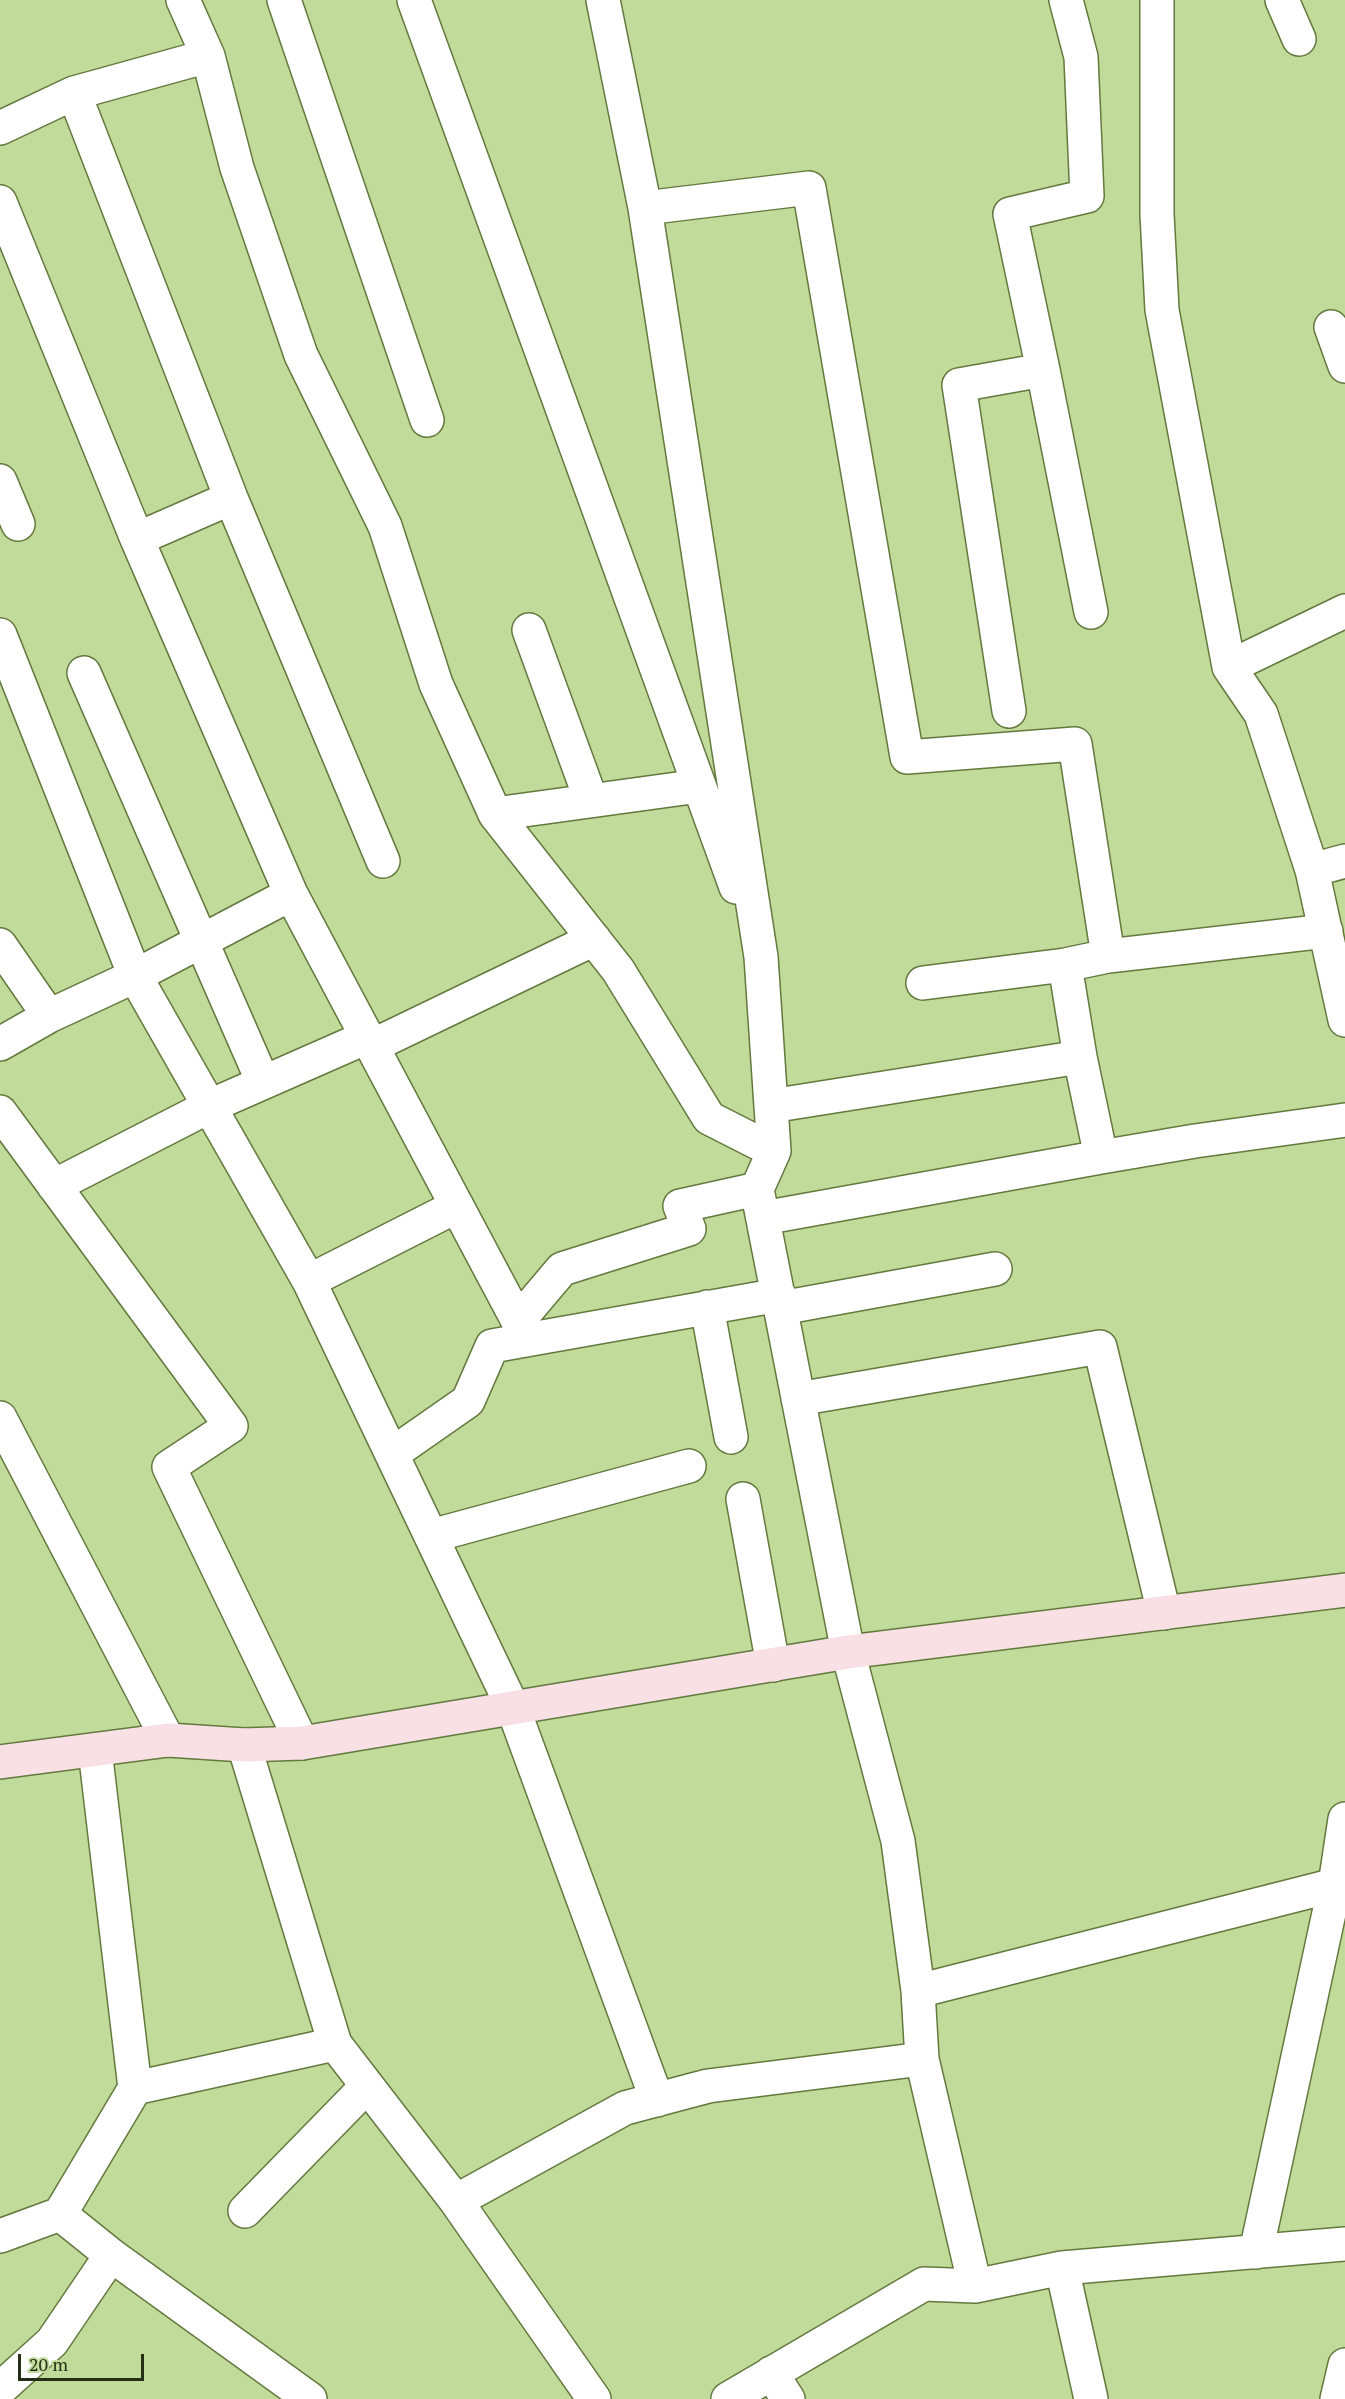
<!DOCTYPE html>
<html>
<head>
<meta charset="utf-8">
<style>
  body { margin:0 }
  #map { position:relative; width:1345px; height:2399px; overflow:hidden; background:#c1db9b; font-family:"PT Serif",serif }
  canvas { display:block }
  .scale { position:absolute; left:18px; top:2354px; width:126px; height:27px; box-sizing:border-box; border:3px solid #252f16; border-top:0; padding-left:8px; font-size:18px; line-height:21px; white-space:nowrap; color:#252f16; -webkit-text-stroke:4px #c1db9b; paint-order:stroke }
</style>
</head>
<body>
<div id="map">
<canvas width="1345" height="2399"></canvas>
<div class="scale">20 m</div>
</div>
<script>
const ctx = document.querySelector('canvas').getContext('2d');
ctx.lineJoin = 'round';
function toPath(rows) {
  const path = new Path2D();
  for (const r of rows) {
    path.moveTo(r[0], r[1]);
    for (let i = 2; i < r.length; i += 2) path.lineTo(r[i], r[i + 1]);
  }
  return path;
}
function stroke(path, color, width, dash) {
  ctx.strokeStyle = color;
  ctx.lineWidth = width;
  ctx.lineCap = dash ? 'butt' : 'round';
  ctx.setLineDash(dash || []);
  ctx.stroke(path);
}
const street = toPath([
  [183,0,208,56,237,168,301,355,385,526,436,684,495,814,618,970,709,1118,774,1151],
  [284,0,427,420],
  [414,0,736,887],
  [603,0,645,208,761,957,774,1151,757,1189,848,1652,898,1841,918,1991,922,2059,975,2286],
  [1157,0,1157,214,1162,310,1229,667,1261,714,1312,870,1345,1020],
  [1282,0,1299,39],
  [74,93,231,498,383,861],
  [0,128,74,93,208,56],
  [0,202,137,539,291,894,518,1321,562,1269,689,1229,680,1206,757,1189],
  [645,208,809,188,907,757,1075,744,1108,956],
  [1331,327,1345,366],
  [1043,370,1091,612],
  [0,481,18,524],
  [137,539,231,498],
  [529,630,591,800],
  [0,635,135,976,309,1281,513,1708,657,2100],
  [1229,667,1345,611],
  [84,673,263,1082],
  [1009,711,959,385,1043,370,1010,214,1087,196,1081,57,1066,0],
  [495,814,699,786],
  [1312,870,1345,861],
  [0,945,49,1016,0,1044],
  [923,983,1065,965,1108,956,1326,931],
  [49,1016,135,976,291,894],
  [372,1046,594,939],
  [771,1106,1080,1057],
  [0,1112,231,1426,169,1467,302,1743],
  [1101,1157,1195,1141,1345,1120],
  [54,1186,210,1106,367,1037],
  [763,1218,1101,1157,1080,1057,1065,965],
  [309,1281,457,1206],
  [707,1307,731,1437],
  [781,1308,995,1269],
  [798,1399,1100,1347,1164,1613],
  [0,1418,168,1740],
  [392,1454,468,1401,492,1346,779,1295],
  [743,1499,773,1665],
  [431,1536,689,1466],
  [244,1745,335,2044,456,2201,594,2399],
  [95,1750,135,2088],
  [918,1991,1335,1885],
  [456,2201,625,2108,708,2086,922,2059],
  [245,2211,367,2086],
  [60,2214,111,2255,310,2399],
  [0,2236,60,2214,135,2088,335,2044],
  [1256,2252,1335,1885,1345,1819],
  [1062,2268,1091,2399],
  [771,2373,788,2399],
  [0,2389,52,2342,111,2255],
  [728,2399,924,2284,975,2286,1062,2268,1345,2244],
  [1337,2399,1345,2365]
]);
const secondary = toPath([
  [0,1762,168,1740,244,1745,302,1743,848,1652,1345,1590]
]);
stroke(street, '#63793e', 36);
stroke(secondary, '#63793e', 36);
stroke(street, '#fff', 33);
stroke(secondary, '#f8e0e5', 33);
</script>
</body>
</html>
